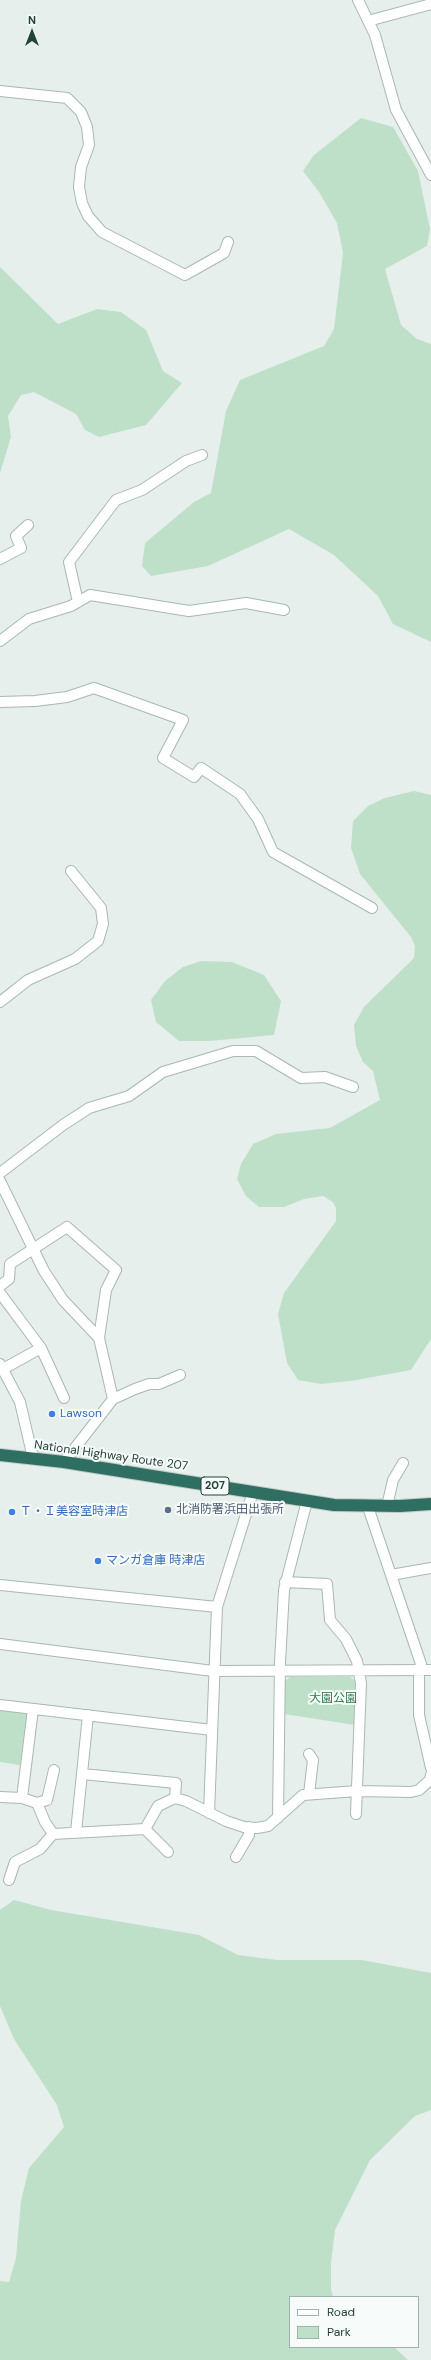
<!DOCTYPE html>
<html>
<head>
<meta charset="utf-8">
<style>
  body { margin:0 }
  #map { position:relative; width:431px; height:2360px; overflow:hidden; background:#e6efeb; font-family:"DM Sans",sans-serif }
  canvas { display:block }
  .legend { position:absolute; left:289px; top:2296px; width:130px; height:52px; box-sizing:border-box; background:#f7fbf9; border:1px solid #a3b1ad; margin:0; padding:5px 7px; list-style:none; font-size:12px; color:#24423a }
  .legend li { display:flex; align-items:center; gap:8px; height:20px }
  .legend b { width:20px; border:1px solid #a3b1ad }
  .north { position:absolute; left:12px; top:12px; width:40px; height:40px; -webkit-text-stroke:3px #f7fbf9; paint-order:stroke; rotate:0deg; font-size:11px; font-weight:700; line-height:16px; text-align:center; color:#24423a }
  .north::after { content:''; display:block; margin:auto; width:14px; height:18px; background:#24423a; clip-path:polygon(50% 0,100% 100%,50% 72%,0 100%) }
</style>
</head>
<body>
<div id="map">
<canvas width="431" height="2360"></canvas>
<ul class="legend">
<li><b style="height:5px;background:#fff"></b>Road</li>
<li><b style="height:11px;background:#bfe0c8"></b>Park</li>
</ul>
<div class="north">N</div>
</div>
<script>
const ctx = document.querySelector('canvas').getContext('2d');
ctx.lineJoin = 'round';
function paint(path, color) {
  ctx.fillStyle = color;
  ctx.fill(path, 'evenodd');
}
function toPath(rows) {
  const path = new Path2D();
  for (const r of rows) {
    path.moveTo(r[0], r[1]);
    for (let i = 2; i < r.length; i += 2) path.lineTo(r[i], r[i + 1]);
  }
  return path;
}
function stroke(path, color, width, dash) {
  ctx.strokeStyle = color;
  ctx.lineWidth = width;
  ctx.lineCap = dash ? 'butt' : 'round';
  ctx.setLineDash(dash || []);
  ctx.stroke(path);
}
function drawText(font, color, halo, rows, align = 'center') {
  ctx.font = font + ' "DM Sans","Noto Sans JP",sans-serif';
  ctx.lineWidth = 4;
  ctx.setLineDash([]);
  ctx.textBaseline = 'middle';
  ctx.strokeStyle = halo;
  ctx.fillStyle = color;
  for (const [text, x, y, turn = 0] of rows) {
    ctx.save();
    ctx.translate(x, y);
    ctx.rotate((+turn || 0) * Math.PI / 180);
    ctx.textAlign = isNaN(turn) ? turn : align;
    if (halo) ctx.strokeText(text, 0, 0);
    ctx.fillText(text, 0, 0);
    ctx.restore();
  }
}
const green = toPath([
  [361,118,393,127,418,171,430,229,427,246,385,269,401,325,417,339,431,344,431,642,393,624,378,596,334,555,289,529,208,566,151,576,142,566,145,543,194,502,211,493,226,411,240,380,324,346,334,329,343,253,337,223,319,192,303,171,314,155],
  [0,267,58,324,97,309,121,312,146,330,163,371,182,383,146,425,99,437,85,430,76,414,34,392,21,395,8,416,11,437,0,473],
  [414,791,431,795,431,1339,411,1370,351,1381,321,1384,298,1380,287,1363,278,1314,284,1293,336,1221,336,1208,333,1202,323,1196,304,1199,284,1207,259,1207,246,1196,237,1179,241,1164,253,1144,276,1134,330,1128,380,1100,373,1071,363,1062,356,1046,354,1025,364,1007,414,958,415,946,411,937,360,874,351,848,353,821,368,806,385,798],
  [201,961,232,962,264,975,281,1001,274,1035,209,1041,179,1041,156,1022,151,1000,165,981,183,967],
  [290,1677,350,1677,357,1682,355,1725,284,1714,285,1681],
  [0,1710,27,1714,20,1765,0,1762],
  [14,1900,51,1910,199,1935,238,1955,277,1960,362,1960,431,1973,431,2110,415,2116,370,2160,335,2230,331,2263,331,2289,333,2297,290,2297,290,2347,394,2347,408,2360,0,2360,0,2281,9,2282,16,2258,21,2201,29,2168,64,2127,57,2105,14,2039,0,2006,0,1910]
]);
const street = toPath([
  [358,0,375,35,396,110,431,175],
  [368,21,431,4],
  [0,91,67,98,81,112,87,127,89,145,81,167,79,187,82,203,88,216,102,232,185,275,224,253,228,242],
  [0,559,21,548,16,536,28,525],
  [78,602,69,562,116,500,142,490,186,461,202,455],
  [0,641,29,619,71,606,90,595,189,611,246,603,284,610],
  [0,702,35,701,67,697,94,688,183,720,163,758,194,777,201,768,240,794,258,819,273,852,372,908],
  [0,1002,28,980,75,959,98,941,103,924,101,908,71,871],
  [0,1173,63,1125,89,1108,129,1096,163,1072,233,1051,256,1051,301,1078,325,1077,353,1087],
  [0,1181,44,1271,63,1300,99,1338,113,1399,64,1462],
  [0,1286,9,1279,10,1264,67,1227,116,1270,106,1290,99,1338],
  [0,1293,41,1348,3,1369],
  [41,1348,64,1398],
  [0,1364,20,1402,33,1458],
  [113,1399,135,1389,149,1384,159,1384,180,1375],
  [387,1506,393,1480,403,1463],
  [368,1507,421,1664,419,1670,419,1715,431,1768],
  [391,1575,431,1568],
  [285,1582,327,1584,330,1620,346,1639,357,1661,361,1683,356,1814],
  [0,1585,217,1607],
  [0,1644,213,1671,431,1670],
  [0,1705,212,1730],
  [82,1774,176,1783,175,1798],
  [309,1794,313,1760,309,1754],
  [0,1797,22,1798,37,1803,45,1822,53,1834,145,1829,158,1806,175,1798,186,1801,226,1821,244,1827,257,1828,268,1826,303,1795,357,1791,411,1792,419,1790,430,1780,431,1775],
  [22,1798,33,1709],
  [37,1803,47,1800,54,1770],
  [209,1813,217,1607,253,1492],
  [278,1818,280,1662,284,1590,307,1501],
  [145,1829,168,1852],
  [76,1832,88,1715],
  [236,1857,249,1835,249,1827],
  [9,1880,15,1862,40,1849,53,1834]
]);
const highway = toPath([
  [0,1455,64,1462,334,1505,400,1506,431,1504]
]);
const markers = [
  [52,1414,4,"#3f7fe0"],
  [168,1510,4,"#5c6f8a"],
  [12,1512,4,"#3f7fe0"],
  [98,1561,4,"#3f7fe0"]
];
const shields = [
  [215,1486,28]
];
const shieldNames = [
  ["207",215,1486]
];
const shopNames = [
  ["Lawson",60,1414],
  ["Ｔ・Ｉ美容室時津店",20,1512],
  ["マンガ倉庫 時津店",106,1561]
];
const streetNames = [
  ["National Highway Route 207",111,1456,8]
];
const serviceNames = [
  ["北消防署浜田出張所",176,1510]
];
const parkNames = [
  ["大園公園",333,1699]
];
paint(green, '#bfe0c8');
stroke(street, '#a8b8b2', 12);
stroke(highway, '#c2cac8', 14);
stroke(street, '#fff', 10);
stroke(highway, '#2f6f62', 12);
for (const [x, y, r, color] of markers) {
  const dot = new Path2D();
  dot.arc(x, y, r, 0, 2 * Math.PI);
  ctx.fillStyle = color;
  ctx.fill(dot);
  stroke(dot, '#f7fbf9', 1.5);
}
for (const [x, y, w] of shields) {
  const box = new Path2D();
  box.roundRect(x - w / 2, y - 9, w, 18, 3);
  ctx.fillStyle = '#f7fbf9';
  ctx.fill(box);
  stroke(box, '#24423a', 1);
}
drawText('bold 11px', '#24423a', null, shieldNames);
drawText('12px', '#366cbe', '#f7fbf9', shopNames, 'left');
drawText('12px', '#24423a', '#f7fbf9', streetNames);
drawText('12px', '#4e5e75', '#f7fbf9', serviceNames, 'left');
drawText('12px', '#2d7a4b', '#f7fbf9', parkNames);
</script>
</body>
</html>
